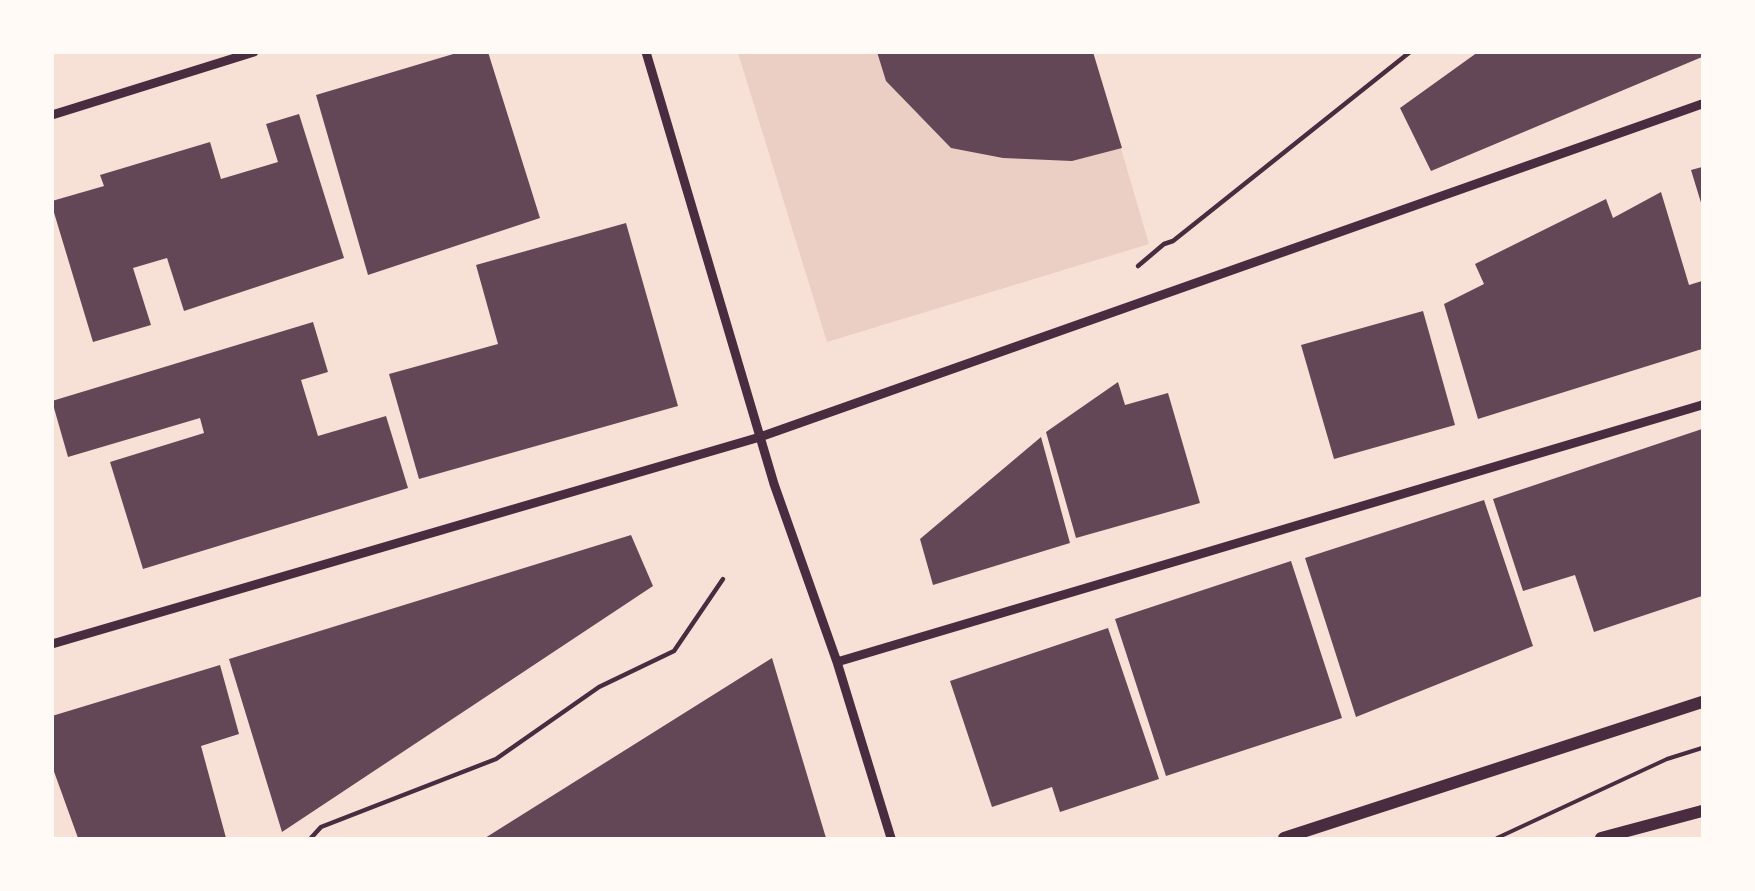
<!DOCTYPE html>
<html>
<head>
<meta charset="utf-8">
<style>
  body { margin:0 }
  #map { position:relative; width:1755px; height:891px; overflow:hidden; background:#f7e1d7; font-family:Manrope,sans-serif }
  canvas { display:block }
  .frame { position:absolute; inset:0; border:54px solid #fffaf5; pointer-events:none }
</style>
</head>
<body>
<div id="map">
<canvas width="1755" height="891"></canvas>
<div class="frame"></div>
</div>
<script>
const ctx = document.querySelector('canvas').getContext('2d');
ctx.lineJoin = 'round';
function paint(path, color) {
  ctx.fillStyle = color;
  ctx.fill(path, 'evenodd');
}
function toPath(rows) {
  const path = new Path2D();
  for (const r of rows) {
    path.moveTo(r[0], r[1]);
    for (let i = 2; i < r.length; i += 2) path.lineTo(r[i], r[i + 1]);
  }
  return path;
}
function stroke(path, color, width, dash) {
  ctx.strokeStyle = color;
  ctx.lineWidth = width;
  ctx.lineCap = dash ? 'butt' : 'round';
  ctx.setLineDash(dash || []);
  ctx.stroke(path);
}
const green = toPath([
  [738,53,1093,53,1149,244,827,342]
]);
const building = toPath([
  [460,52,488,52,540,218,368,275,316,95],
  [877,52,1093,52,1122,148,1072,161,1003,158,951,148,886,81],
  [1478,52,1702,52,1702,57,1431,171,1400,108],
  [299,114,344,258,184,311,167,258,133,268,151,325,93,342,52,206,52,201,104,186,100,175,210,142,221,179,278,162,266,124],
  [1702,167,1702,206,1691,170],
  [1661,192,1689,285,1702,281,1702,349,1478,419,1444,304,1484,284,1475,264,1606,199,1613,218],
  [626,223,678,406,419,479,389,374,498,344,476,265],
  [1423,311,1455,425,1334,459,1301,345],
  [313,322,328,372,301,380,318,436,386,416,408,488,143,569,110,462,204,433,200,418,68,457,52,401],
  [1118,382,1125,405,1168,393,1200,503,1076,538,1046,432],
  [1702,429,1702,596,1594,632,1575,575,1523,591,1493,499],
  [1041,437,1070,543,933,585,920,539],
  [1484,500,1533,646,1356,717,1305,558],
  [631,535,653,586,282,832,229,659],
  [1291,561,1342,718,1166,776,1115,619],
  [1108,628,1159,779,1060,812,1052,787,992,807,950,681],
  [772,658,826,838,485,838],
  [220,665,239,734,201,746,226,838,78,838,52,766,52,716]
]);
const service = toPath([
  [1497,838,1667,759,1702,748]
]);
const pedestrian = toPath([
  [1138,266,1164,244,1173,241,1410,52],
  [311,838,321,827,496,759,599,687,674,651,723,579]
]);
const tertiary = toPath([
  [646,52,774,484,837,662,891,838],
  [52,115,254,52],
  [52,644,760,437,1702,104],
  [837,662,1702,405]
]);
const primary = toPath([
  [1284,838,1702,702],
  [1601,838,1702,811]
]);
paint(green, '#ebcfc5');
paint(building, '#644757');
stroke(service, '#4a2c40', 4);
stroke(pedestrian, '#4a2c40', 4.5);
stroke(tertiary, '#4a2c40', 9);
stroke(primary, '#4a2c40', 12);
</script>
</body>
</html>
